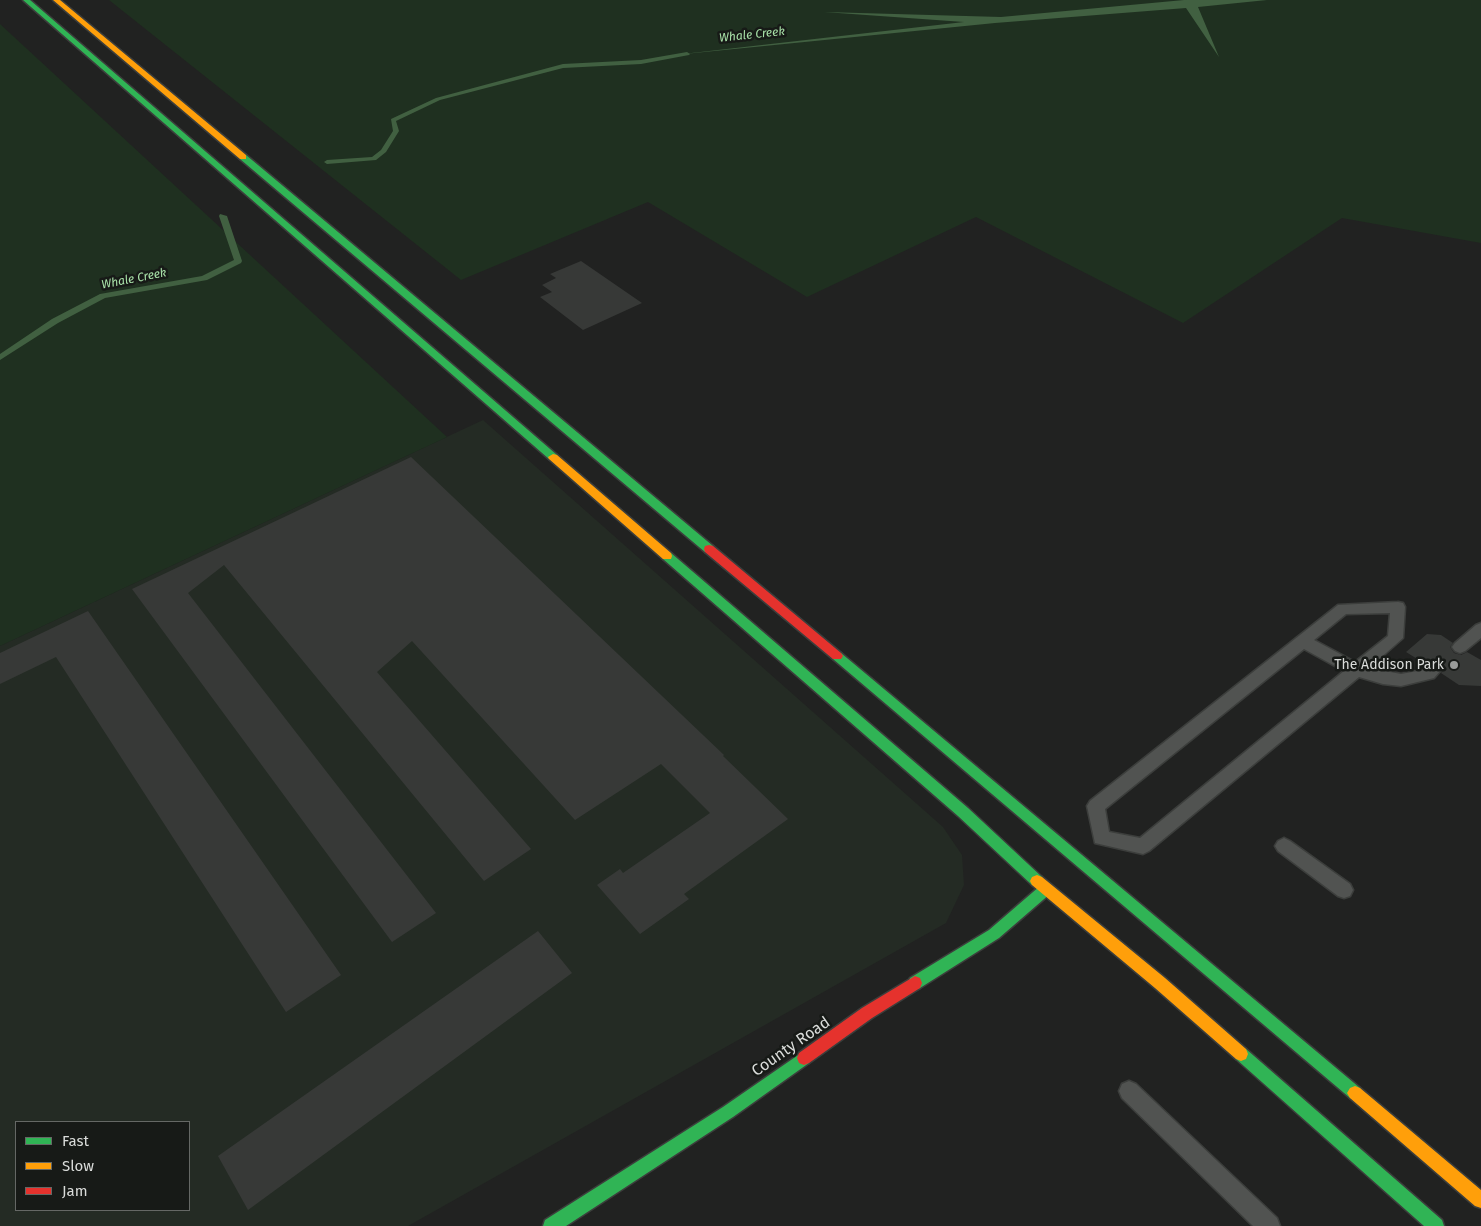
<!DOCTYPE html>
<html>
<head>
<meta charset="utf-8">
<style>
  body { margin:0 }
  #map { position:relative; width:1481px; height:1226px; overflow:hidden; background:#212221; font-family:"Fira Sans",sans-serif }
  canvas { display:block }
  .legend { position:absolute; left:15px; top:1121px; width:175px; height:90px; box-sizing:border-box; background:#171a17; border:1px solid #656865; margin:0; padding:6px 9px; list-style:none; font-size:15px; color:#dadcda }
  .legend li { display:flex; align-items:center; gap:10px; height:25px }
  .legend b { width:25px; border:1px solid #656865 }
</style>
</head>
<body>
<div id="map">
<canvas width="1481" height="1226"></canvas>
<ul class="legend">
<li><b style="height:6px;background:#30b455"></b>Fast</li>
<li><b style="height:6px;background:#ff9f0a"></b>Slow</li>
<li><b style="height:6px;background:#e5322d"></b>Jam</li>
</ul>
</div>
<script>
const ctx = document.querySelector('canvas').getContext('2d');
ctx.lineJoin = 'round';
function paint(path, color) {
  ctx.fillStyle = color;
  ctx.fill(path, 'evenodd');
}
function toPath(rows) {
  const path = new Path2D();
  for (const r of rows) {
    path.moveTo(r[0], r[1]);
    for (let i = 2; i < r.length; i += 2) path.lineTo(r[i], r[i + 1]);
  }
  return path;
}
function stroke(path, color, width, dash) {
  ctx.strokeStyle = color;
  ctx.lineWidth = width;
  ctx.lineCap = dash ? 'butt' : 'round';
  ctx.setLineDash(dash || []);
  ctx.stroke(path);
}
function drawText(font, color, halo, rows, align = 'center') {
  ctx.font = font + ' "Fira Sans",sans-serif';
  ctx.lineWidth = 5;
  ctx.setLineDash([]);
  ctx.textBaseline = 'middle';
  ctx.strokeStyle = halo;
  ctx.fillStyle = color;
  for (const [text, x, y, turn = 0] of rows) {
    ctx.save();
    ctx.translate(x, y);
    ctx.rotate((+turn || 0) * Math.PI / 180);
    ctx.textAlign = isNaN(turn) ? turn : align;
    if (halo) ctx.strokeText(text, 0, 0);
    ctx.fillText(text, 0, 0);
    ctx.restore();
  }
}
const built = toPath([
  [483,420,943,827,962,855,964,885,946,923,408,1226,0,1226,0,646],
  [16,1122,189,1122,189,1210,16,1210]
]);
const green = toPath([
  [109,0,1481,0,1481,243,1342,218,1183,323,976,217,807,297,648,202,461,280],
  [0,24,447,437,0,646]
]);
const water = toPath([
  [1184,0,1267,0,1198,7,1219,57,1186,8,995,23,674,55,964,22,824,12,1001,17]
]);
const stream = toPath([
  [687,52,690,54,689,55,641,64,563,68,440,100,396,121,399,131,386,152,376,160,327,164,324,162,327,160,372,157,381,150,393,131,391,119,436,98,563,64,641,60,687,52],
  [220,214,227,216,242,261,241,263,207,280,105,298,58,323,0,360,0,354,52,319,100,294,202,276,234,260,219,216,220,214]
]);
const building = toPath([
  [581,261,642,303,583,330,540,297,552,292,542,285,556,278,550,274],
  [411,457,724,755,723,756,788,819,684,894,689,899,640,934,597,885,620,869,623,873,710,813,661,764,575,820,412,641,377,672,531,849,484,881,224,565,188,593,436,913,392,942,132,589],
  [88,611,341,975,286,1012,56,657,0,684,0,653],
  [1427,634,1441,635,1453,643,1450,647,1454,653,1461,655,1467,652,1481,660,1481,686,1459,685,1441,673,1444,669,1441,663,1433,661,1427,665,1406,652],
  [538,931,572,973,248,1210,218,1156]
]);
const lane = toPath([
  [1398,602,1403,603,1405,607,1403,638,1369,668,1401,674,1423,670,1434,663,1440,665,1442,669,1434,678,1401,686,1383,684,1359,677,1149,851,1143,854,1095,843,1087,806,1090,801,1338,605,1398,602],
  [1390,613,1388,636,1355,662,1314,640,1346,614,1390,613],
  [1304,649,1344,671,1140,838,1109,832,1105,809,1304,649],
  [1481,623,1481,638,1465,651,1460,653,1455,651,1452,647,1455,643,1476,625,1481,623],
  [1284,838,1290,841,1350,884,1353,890,1350,896,1344,898,1338,896,1278,851,1275,846,1278,841,1284,838],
  [1129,1081,1136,1084,1277,1218,1280,1226,1253,1226,1122,1098,1119,1091,1122,1084,1129,1081]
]);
const fast = toPath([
  [23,0,30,0,557,455,558,457,557,459,549,459,23,0],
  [240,155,246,155,713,546,714,549,713,552,705,552,240,159,240,155],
  [667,552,671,553,968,808,1042,877,1044,881,1042,884,1046,883,1051,885,1053,889,1051,893,999,938,920,988,915,990,910,988,908,983,910,978,989,930,1040,886,1032,885,958,816,663,559,662,556,663,553,667,552],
  [837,652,841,653,1360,1088,1363,1093,1360,1098,1355,1100,1350,1098,833,659,831,656,833,653,837,652],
  [1241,1047,1246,1049,1442,1220,1444,1226,1424,1226,1236,1059,1234,1054,1236,1049,1241,1047],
  [804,1051,809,1053,811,1058,809,1063,733,1117,566,1226,543,1226,545,1220,723,1107,804,1051]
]);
const slow = toPath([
  [53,0,60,0,246,155,246,159,240,159,53,0],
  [553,454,557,455,671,553,672,556,671,559,663,559,549,459,548,457,553,454],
  [1037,875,1042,877,1165,978,1246,1049,1248,1054,1246,1059,1241,1061,1236,1059,1155,988,1032,885,1030,881,1032,877,1037,875],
  [1355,1086,1360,1088,1481,1190,1481,1208,1475,1206,1350,1098,1347,1093,1350,1088,1355,1086]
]);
const jam = toPath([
  [709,545,713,546,841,653,843,656,841,659,833,659,705,552,704,549,705,546,709,545],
  [915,976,920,978,922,983,920,988,872,1018,809,1063,804,1065,799,1063,797,1058,799,1053,862,1008,915,976]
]);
const markers = [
  [1454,665,5,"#999b99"]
];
const farWaternames = [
  ["Whale Creek",752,35,-6],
  ["Whale Creek",134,279,-11]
];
const poiNames = [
  ["The Addison Park",1444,665]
];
const nearStreetnames = [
  ["County Road",791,1047,-35]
];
paint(built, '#242b24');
paint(green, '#1f3020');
paint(water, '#416041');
paint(stream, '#416041');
paint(building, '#373937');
stroke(lane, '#3c3e3c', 3);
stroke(fast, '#3c3e3c', 3);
stroke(slow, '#3c3e3c', 3);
stroke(jam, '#3c3e3c', 3);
paint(lane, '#515351');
paint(fast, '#30b455');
paint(slow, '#ff9f0a');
paint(jam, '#e5322d');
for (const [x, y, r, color] of markers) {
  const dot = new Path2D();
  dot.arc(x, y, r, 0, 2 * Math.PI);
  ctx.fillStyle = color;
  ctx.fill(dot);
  stroke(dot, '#171a17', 2);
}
drawText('italic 12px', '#a8e1a8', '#171a17', farWaternames);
drawText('14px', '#dadcda', '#171a17', poiNames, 'right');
drawText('16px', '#dadcda', '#171a17', nearStreetnames);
</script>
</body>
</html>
